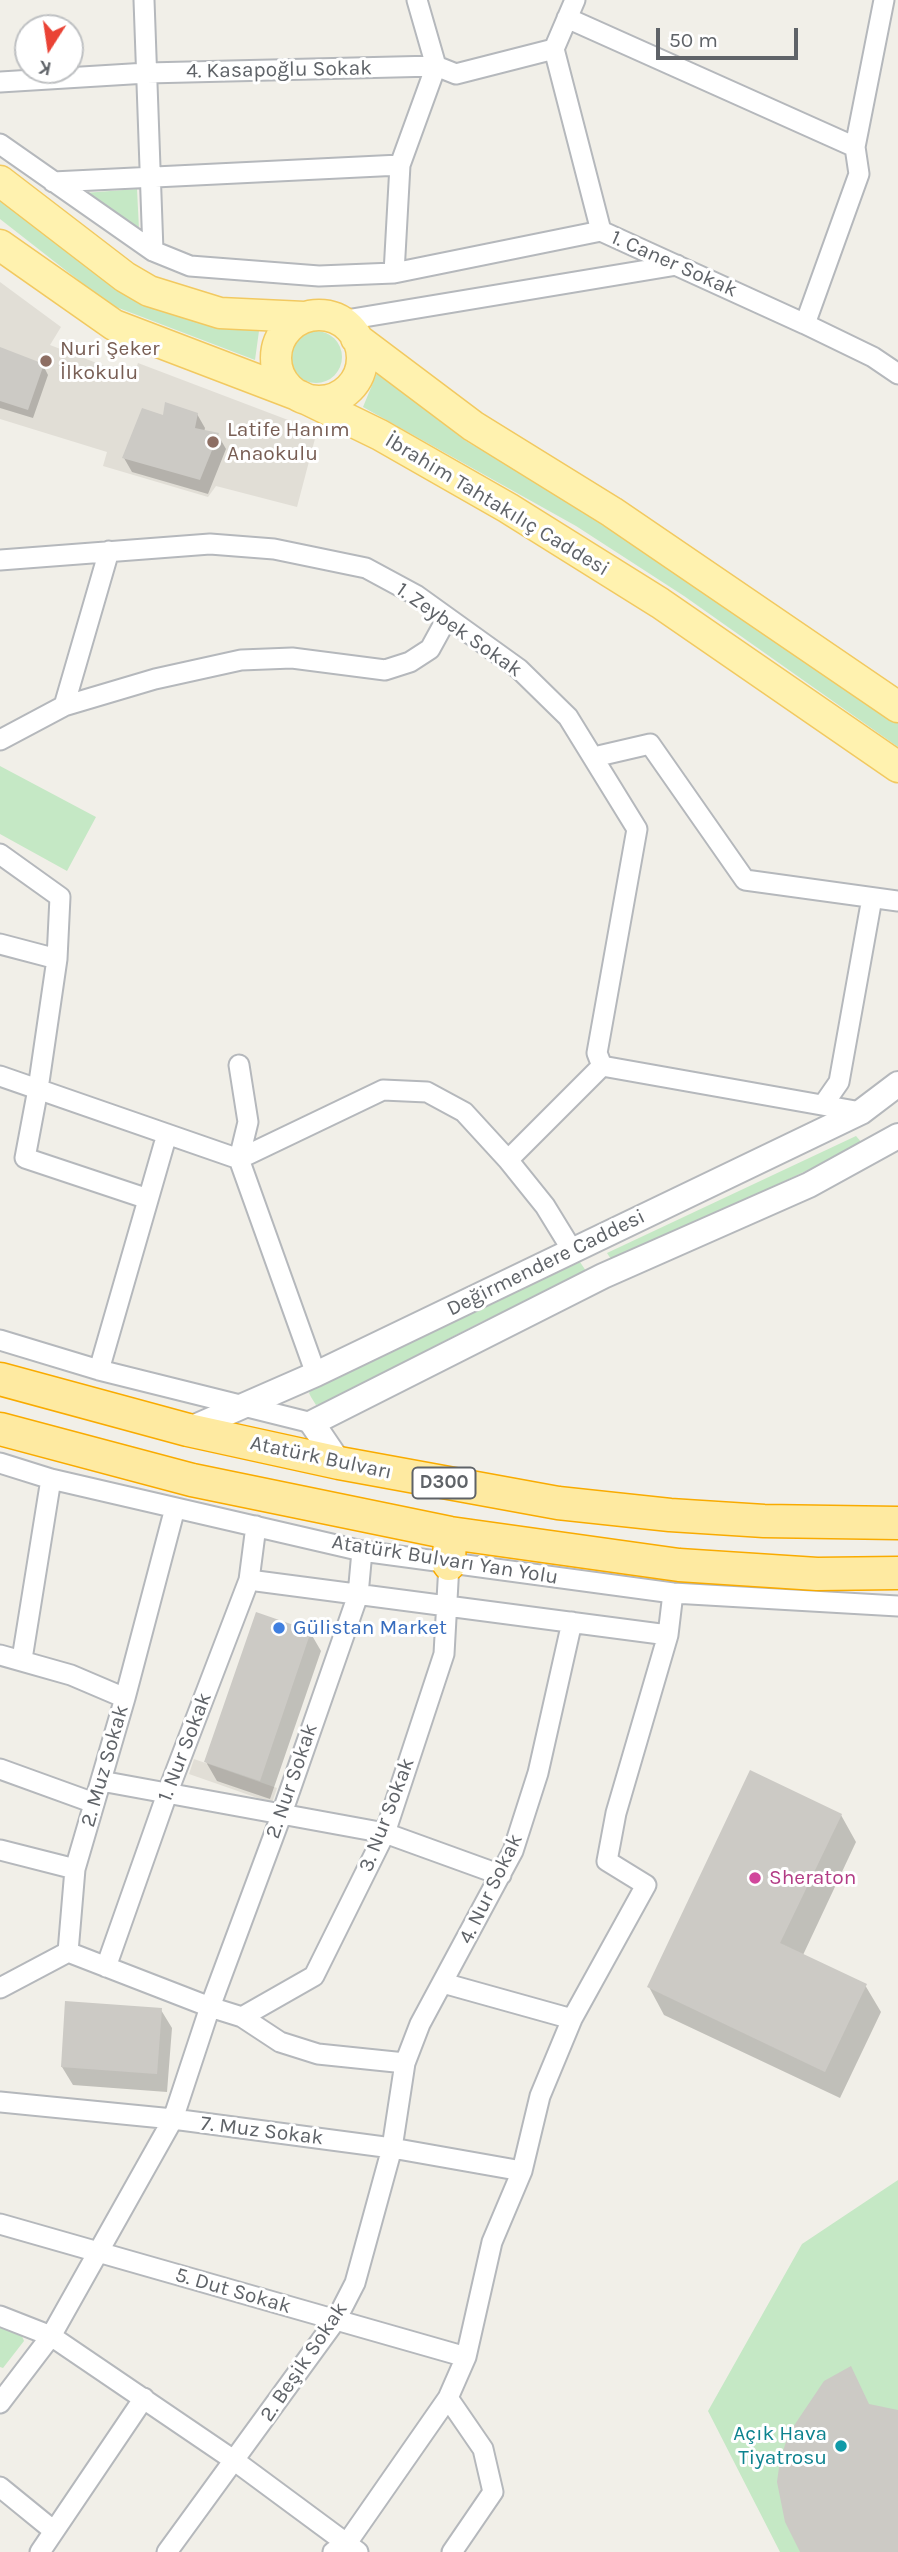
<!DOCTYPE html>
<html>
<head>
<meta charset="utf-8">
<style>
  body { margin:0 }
  #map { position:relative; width:898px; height:2552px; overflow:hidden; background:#f1efe8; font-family:Karla,sans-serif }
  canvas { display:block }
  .north { position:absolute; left:14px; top:14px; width:70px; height:70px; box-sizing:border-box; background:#fff; border:2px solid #bfc1c3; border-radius:50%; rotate:192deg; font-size:19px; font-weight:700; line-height:28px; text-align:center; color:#5f6368 }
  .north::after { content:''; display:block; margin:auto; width:24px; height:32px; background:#ea4335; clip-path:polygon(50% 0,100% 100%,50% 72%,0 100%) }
  .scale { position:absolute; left:656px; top:28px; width:142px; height:32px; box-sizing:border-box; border:4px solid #5f6368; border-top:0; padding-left:9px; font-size:21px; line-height:24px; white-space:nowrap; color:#5f6368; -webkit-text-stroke:5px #fff; paint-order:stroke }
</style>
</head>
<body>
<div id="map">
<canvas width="898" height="2552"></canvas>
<div class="north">K</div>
<div class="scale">50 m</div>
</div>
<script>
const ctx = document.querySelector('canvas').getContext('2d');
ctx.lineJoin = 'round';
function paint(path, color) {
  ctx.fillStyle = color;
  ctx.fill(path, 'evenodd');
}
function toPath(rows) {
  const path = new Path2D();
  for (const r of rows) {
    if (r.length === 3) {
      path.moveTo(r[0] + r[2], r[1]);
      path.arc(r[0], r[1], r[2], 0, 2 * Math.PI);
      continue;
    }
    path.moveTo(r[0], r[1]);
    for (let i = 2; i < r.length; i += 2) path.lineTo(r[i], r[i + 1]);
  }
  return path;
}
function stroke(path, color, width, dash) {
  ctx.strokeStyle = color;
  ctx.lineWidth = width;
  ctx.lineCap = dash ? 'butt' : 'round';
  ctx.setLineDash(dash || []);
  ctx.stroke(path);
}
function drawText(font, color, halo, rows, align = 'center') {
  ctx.font = font + ' Karla,sans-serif';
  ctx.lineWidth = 6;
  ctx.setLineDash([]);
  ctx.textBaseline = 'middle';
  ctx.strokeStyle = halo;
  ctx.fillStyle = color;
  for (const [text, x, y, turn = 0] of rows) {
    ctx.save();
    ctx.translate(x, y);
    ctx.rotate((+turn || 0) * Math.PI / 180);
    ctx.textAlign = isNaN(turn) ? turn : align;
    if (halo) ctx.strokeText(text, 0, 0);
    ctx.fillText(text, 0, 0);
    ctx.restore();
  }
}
const education = toPath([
  [0,282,61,327,50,345,133,377,138,363,317,431,297,507,216,486,208,497,103,466,107,452,0,419],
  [194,1759,277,1788,272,1803,189,1774]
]);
const green = toPath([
  [137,189,139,229,84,193],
  [0,201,111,284,154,307,212,324,259,331,255,360,116,307,96,294,0,219],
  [316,357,26],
  [377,373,466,441,600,519,898,722,898,747,684,596,576,526,363,407],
  [0,766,96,817,67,871,0,834],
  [856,1136,863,1144,613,1262,607,1253],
  [580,1262,588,1274,481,1322,326,1402,316,1405,311,1397,309,1393,313,1387],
  [898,2180,898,2552,780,2552,708,2411,802,2244],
  [0,2324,20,2331,24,2341,3,2368,0,2367]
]);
const shadow = toPath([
  [0,349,43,365,48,375,33,418,0,408],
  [197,414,205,428,204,432,218,435,226,449,208,494,132,472,124,458,164,417],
  [310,1632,321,1651,270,1799,217,1781,206,1762],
  [841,1815,856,1842,803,1955,865,1985,881,2012,840,2098,664,2015,649,1987],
  [161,2010,172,2028,167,2092,73,2085,62,2067]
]);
const building = toPath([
  [0,347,44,364,28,410,0,401],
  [165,402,198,413,195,428,219,433,200,480,122,458,142,408,163,415],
  [256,1612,311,1631,260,1781,204,1762],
  [750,1770,842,1814,780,1943,867,1984,825,2072,647,1987],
  [65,2001,162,2008,157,2074,61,2067],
  [851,2366,869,2404,898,2410,898,2552,800,2552,785,2522,777,2482,780,2460,789,2433,824,2381]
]);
const minor = toPath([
  [144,0,153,251],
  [575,0,554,49,601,231],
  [567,18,855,147],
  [0,82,147,73,436,66,456,74,554,49],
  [0,144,153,251,190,266,319,276,394,273,601,231,805,324,873,357,898,374],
  [53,182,400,165],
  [394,273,400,165,436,66,417,0],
  [340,321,677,265],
  [805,324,859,174,855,147,884,0],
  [0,560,210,544,274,549,366,568,416,595,519,669,568,717,637,829,597,1053,602,1066],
  [64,706,109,551],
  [0,740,64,706,155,679,241,660,292,658,385,670,410,662,430,649,447,618],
  [594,757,650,744,745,880,898,901],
  [0,854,60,897,57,959,38,1089,25,1158,148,1199],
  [0,944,57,959],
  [239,1065,248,1122,239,1159,316,1374],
  [602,1066,861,1112],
  [0,1076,239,1159,383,1090,427,1092,464,1112,508,1160,545,1206,572,1250],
  [823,1105,839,1082,872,898],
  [508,1160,602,1066],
  [0,1340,99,1370,312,1423],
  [99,1370,167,1134],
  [0,1463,51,1479,362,1551,673,1593,898,1606],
  [249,1580,668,1635],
  [0,1655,71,1675,125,1698],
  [22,1659,51,1479],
  [0,1769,94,1803],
  [101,1781,385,1833,501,1875],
  [0,1850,75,1869],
  [68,1952,210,2007,242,2017,280,2042,318,2054,405,2063],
  [106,1967,167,1794,249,1580,256,1526],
  [443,1983,572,2019],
  [0,1988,68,1952,75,1869,125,1698,175,1508],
  [242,2017,314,1976,385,1833,444,1654,449,1564],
  [0,2102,173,2119,392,2148,522,2171],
  [0,2224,466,2357],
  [0,2316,51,2336,235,2461,358,2552],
  [448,2398,483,2449,493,2492,452,2552],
  [0,2403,51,2336,173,2119,210,2007,281,1816,358,1595,362,1551],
  [0,2487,54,2531],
  [40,2552,144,2398],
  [167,2552,336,2320,355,2283,392,2148,405,2063,420,2024,513,1851,538,1773,572,1622],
  [333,2552,347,2543,448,2398,466,2357,492,2242,522,2171,540,2096,572,2019,646,1885,607,1861,616,1813,668,1635,673,1593]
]);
const tertiary = toPath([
  [188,1430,316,1374,861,1112,898,1084],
  [339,1463,312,1423,603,1276,809,1185,898,1136]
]);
const primary = toPath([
  [0,181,125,277,149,291,220,313,304,317],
  [0,245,114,325,300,396,380,435,508,508,660,603,898,767],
  [319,358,43],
  [356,338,473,426,612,512,898,707]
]);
const trunk = toPath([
  [0,1379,188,1430,339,1463,558,1503,670,1515,764,1521,898,1523],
  [0,1429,192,1480,450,1533,679,1565,817,1574,898,1573],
  [449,1564,450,1533]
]);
const markers = [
  [46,361,7,"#8d6e63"],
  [213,442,7,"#8d6e63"],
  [279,1628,7,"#3f7fe0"],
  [755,1878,7,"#d1479c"],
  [841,2446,7,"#0f9aa8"]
];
const shields = [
  [444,1483,63]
];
const shieldNames = [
  ["D300",444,1483]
];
const streetNames = [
  ["4. Kasapoğlu Sokak",279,70,-1],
  ["1. Caner Sokak",674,264,24],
  ["İbrahim Tahtakılıç Caddesi",497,505,31],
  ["1. Zeybek Sokak",459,630,35],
  ["Değirmendere Caddesi",546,1263,-26],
  ["Atatürk Bulvarı",321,1458,12],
  ["Atatürk Bulvarı Yan Yolu",445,1560,9],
  ["1. Nur Sokak",185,1747,-69],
  ["2. Muz Sokak",105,1766,-74],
  ["2. Nur Sokak",292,1781,-71],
  ["3. Nur Sokak",387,1815,-69],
  ["4. Nur Sokak",491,1889,-64],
  ["7. Muz Sokak",262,2131,7],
  ["5. Dut Sokak",233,2291,16],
  ["2. Beşik Sokak",304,2362,-56]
];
const educationNames = [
  ["Nuri Şeker",60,349],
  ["İlkokulu",60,373],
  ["Latife Hanım",227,430],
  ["Anaokulu",227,454]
];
const shopNames = [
  ["Gülistan Market",293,1628]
];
const hotelNames = [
  ["Sheraton",769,1878]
];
const cultureNames = [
  ["Açık Hava",827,2434],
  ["Tiyatrosu",827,2458]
];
paint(education, '#e1ded6');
paint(green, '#c5e8c5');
paint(shadow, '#0003');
paint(building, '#cccac5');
stroke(minor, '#b5b8bc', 23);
stroke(tertiary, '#b5b8bc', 28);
stroke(primary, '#f2c960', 33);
stroke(trunk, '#f9ab00', 35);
stroke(minor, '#fff', 19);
stroke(tertiary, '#fff', 24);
stroke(primary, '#fff2af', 30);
stroke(trunk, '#feeaa1', 32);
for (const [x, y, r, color] of markers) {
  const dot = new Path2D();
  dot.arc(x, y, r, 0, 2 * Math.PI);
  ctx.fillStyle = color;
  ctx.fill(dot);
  stroke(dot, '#fff', 2.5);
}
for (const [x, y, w] of shields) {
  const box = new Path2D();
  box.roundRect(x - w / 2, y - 15.5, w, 31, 5);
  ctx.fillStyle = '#fff';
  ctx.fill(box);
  stroke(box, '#5f6368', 2);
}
drawText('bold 19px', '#5f6368', null, shieldNames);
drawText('21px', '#5f6368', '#fff', streetNames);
drawText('21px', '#785e54', '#fff', educationNames, 'left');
drawText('21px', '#366cbe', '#fff', shopNames, 'left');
drawText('21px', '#b23c85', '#fff', hotelNames, 'left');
drawText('21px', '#0d838f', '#fff', cultureNames, 'right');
</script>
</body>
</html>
